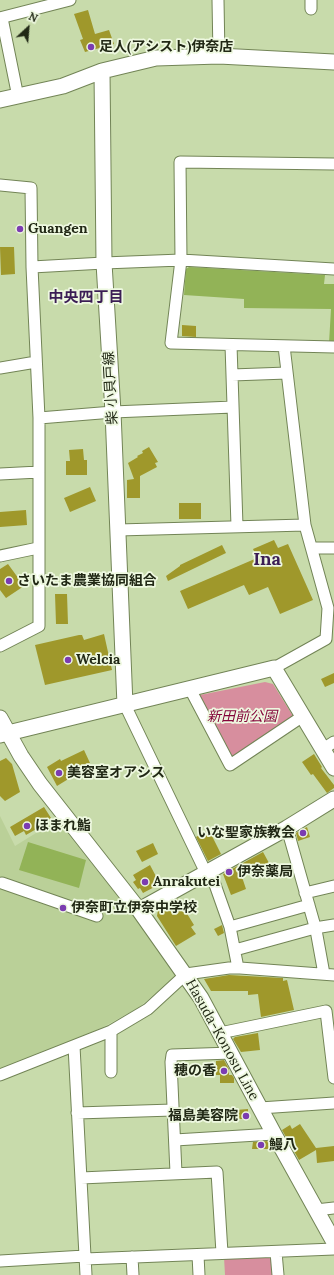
<!DOCTYPE html>
<html>
<head>
<meta charset="utf-8">
<style>
  body { margin:0 }
  #map { position:relative; width:334px; height:1275px; overflow:hidden; background:#c8dbab; font-family:Lora,serif }
  canvas { display:block }
  .north { position:absolute; left:8px; top:8px; width:40px; height:40px; -webkit-text-stroke:3px #eef8e0; paint-order:stroke; rotate:26deg; font-size:11px; font-weight:700; line-height:16px; text-align:center; color:#212815 }
  .north::after { content:''; display:block; margin:auto; width:14px; height:18px; background:#212815; clip-path:polygon(50% 0,100% 100%,50% 72%,0 100%) }
</style>
</head>
<body>
<div id="map">
<canvas width="334" height="1275"></canvas>
<div class="north">N</div>
</div>
<script>
const ctx = document.querySelector('canvas').getContext('2d');
ctx.lineJoin = 'round';
function paint(path, color) {
  ctx.fillStyle = color;
  ctx.fill(path, 'evenodd');
}
function toPath(rows) {
  const path = new Path2D();
  for (const r of rows) {
    path.moveTo(r[0], r[1]);
    for (let i = 2; i < r.length; i += 2) path.lineTo(r[i], r[i + 1]);
  }
  return path;
}
function stroke(path, color, width, dash) {
  ctx.strokeStyle = color;
  ctx.lineWidth = width;
  ctx.lineCap = dash ? 'butt' : 'round';
  ctx.setLineDash(dash || []);
  ctx.stroke(path);
}
function drawText(font, color, halo, rows, align = 'center') {
  ctx.font = font + ' Lora,"Noto Sans JP",serif';
  ctx.lineWidth = 3.5;
  ctx.setLineDash([]);
  ctx.textBaseline = 'middle';
  ctx.strokeStyle = halo;
  ctx.fillStyle = color;
  for (const [text, x, y, turn = 0] of rows) {
    ctx.save();
    ctx.translate(x, y);
    ctx.rotate((+turn || 0) * Math.PI / 180);
    ctx.textAlign = isNaN(turn) ? turn : align;
    if (halo) ctx.strokeText(text, 0, 0);
    ctx.fillText(text, 0, 0);
    ctx.restore();
  }
}
const built = toPath([
  [0,816,15,846,57,820,176,970,175,977,138,1008,103,1027,51,1052,0,1070]
]);
const green = toPath([
  [265,682,273,684,293,716,233,759,199,699,200,695],
  [266,1255,273,1261,274,1275,225,1275,224,1257]
]);
const water = toPath([
  [189,267,325,275,324,284,334,284,334,343,329,343,331,309,244,308,244,299,184,295,186,269],
  [28,842,86,860,79,888,19,870]
]);
const building = toPath([
  [88,10,95,34,109,30,114,44,85,52,80,40,83,39,74,14],
  [0,247,14,247,15,274,1,275],
  [182,325,196,326,196,337,182,336],
  [149,447,158,462,155,463,157,467,140,476,140,498,127,498,127,480,134,479,128,463,138,457,137,456,143,453,142,451],
  [83,449,84,460,87,460,87,475,66,475,66,461,70,461,69,450],
  [90,487,96,501,70,512,64,498],
  [179,503,201,503,201,519,179,519],
  [26,510,27,525,0,527,0,512],
  [274,540,278,548,288,544,313,600,280,614,268,587,249,595,244,585,188,609,180,591,257,558,253,549],
  [222,545,226,553,168,581,166,576,180,566,180,565],
  [8,564,24,586,6,598,0,590,0,569],
  [55,594,67,594,68,624,56,624],
  [104,634,112,670,45,685,35,645,79,635,82,635,84,640],
  [334,673,334,683,325,687,321,679],
  [84,750,90,763,69,776,70,778,57,786,47,767,60,759,61,761],
  [314,754,322,767,321,768,334,785,334,788,327,793,313,774,311,775,302,762],
  [6,758,12,764,20,792,5,801,0,796,0,761],
  [44,807,51,818,37,826,38,828,26,835,24,831,15,836,10,827],
  [307,827,310,837,298,841,296,833],
  [209,830,221,854,208,861,196,837],
  [153,843,158,854,142,862,136,851],
  [263,852,269,863,242,877,246,889,231,895,223,874],
  [150,865,160,884,143,893,140,888,138,889,133,882,136,880,133,875],
  [178,899,194,925,191,927,196,934,176,946,157,916,158,910],
  [222,925,224,933,218,936,214,929],
  [229,975,283,978,283,981,287,980,294,1010,261,1017,258,994,248,995,248,991,211,991,204,979],
  [258,1033,260,1050,241,1052,233,1039,235,1037],
  [224,1060,229,1069,229,1075,232,1075,234,1078,234,1083,220,1083,220,1075,216,1075,216,1061],
  [248,1109,248,1119,237,1119,236,1110],
  [300,1124,316,1148,334,1146,334,1161,317,1163,316,1150,299,1160,282,1130,290,1125,292,1129],
  [268,1141,269,1149,252,1149,253,1142]
]);
const street = toPath([
  [218,0,219,56],
  [311,0,311,9],
  [0,18,70,0],
  [2,18,18,97],
  [334,164,180,162,181,260,171,343,334,347],
  [0,185,31,188,32,267,39,418,39,626,0,646],
  [32,267,104,263,181,260,334,269],
  [231,345,237,526],
  [284,346,305,525],
  [0,368,36,362],
  [232,375,287,373],
  [39,418,113,412,233,407],
  [0,474,39,472],
  [118,530,305,525,328,608,326,639,274,668],
  [313,548,334,548],
  [0,556,38,548],
  [190,689,230,765,303,716],
  [125,705,206,873],
  [323,749,334,742],
  [287,828,316,930,324,974],
  [208,872,213,879,230,927,238,968],
  [2,883,97,916],
  [305,893,334,886],
  [230,927,309,905],
  [235,950,315,928,334,925],
  [220,1033,326,1011,334,1078],
  [74,1046,86,1275],
  [111,1072,111,1031],
  [0,1075,111,1031,148,1009,186,974,229,968,240,968,334,975],
  [260,1108,334,1103],
  [77,1113,173,1110],
  [175,1140,274,1134],
  [176,1173,171,1062,172,1055,232,1053],
  [81,1178,217,1172,222,1253],
  [316,1210,334,1208],
  [276,1252,278,1275],
  [198,1255,199,1275],
  [132,1257,133,1275],
  [85,1259,334,1249],
  [0,1261,85,1256]
]);
const secondary = toPath([
  [102,71,104,263,113,412,125,705],
  [0,100,63,86,102,71,156,58,219,56,334,62],
  [0,718,21,756,40,784,139,910,201,998,274,1134,334,1242],
  [0,735,274,668,334,768],
  [139,910,287,828,334,799]
]);
const markers = [
  [91,47,4,"#7b3cb1"],
  [20,229,4,"#7b3cb1"],
  [9,581,4,"#7b3cb1"],
  [68,660,4,"#7b3cb1"],
  [59,773,4,"#7b3cb1"],
  [27,826,4,"#7b3cb1"],
  [303,833,4,"#7b3cb1"],
  [229,872,4,"#7b3cb1"],
  [145,882,4,"#7b3cb1"],
  [63,908,4,"#7b3cb1"],
  [224,1071,4,"#7b3cb1"],
  [246,1116,4,"#7b3cb1"],
  [261,1145,4,"#7b3cb1"]
];
const poiNames = [
  ["足人(アシスト)伊奈店",99,47],
  ["Guangen",28,229],
  ["さいたま農業協同組合",17,581],
  ["Welcia",76,660],
  ["美容室オアシス",67,773],
  ["ほまれ鮨",35,826],
  ["いな聖家族教会",295,833,"right"],
  ["伊奈薬局",237,872],
  ["Anrakutei",153,882],
  ["伊奈町立伊奈中学校",71,908],
  ["穂の香",216,1071,"right"],
  ["福島美容院",238,1116,"right"],
  ["鰻八",269,1145]
];
const streetNames = [
  ["柴 小貝戸線",111,388,-93],
  ["Hasuda-Konosu Line",222,1040,61]
];
const parkNames = [
  ["新田前公園",242,717]
];
const neighbourhoodNames = [
  ["中央四丁目",86,298]
];
const districtNames = [
  ["Ina",267,560]
];
paint(built, '#bad098');
paint(green, '#d78e9e');
paint(water, '#92b357');
paint(building, '#9f982b');
stroke(street, '#728456', 13);
stroke(secondary, '#728456', 17);
stroke(street, '#fff', 11);
stroke(secondary, '#fff', 15);
for (const [x, y, r, color] of markers) {
  const dot = new Path2D();
  dot.arc(x, y, r, 0, 2 * Math.PI);
  ctx.fillStyle = color;
  ctx.fill(dot);
  stroke(dot, '#eef8e0', 1.5);
}
drawText('bold 14px', '#212815', '#eef8e0', poiNames, 'left');
drawText('14px', '#212815', '#eef8e0', streetNames);
drawText('italic 14px', '#84053a', '#eef8e0', parkNames);
drawText('bold 15px', '#3b1d55', '#eef8e0', neighbourhoodNames);
drawText('bold 18px', '#3b1d55', '#eef8e0', districtNames);
</script>
</body>
</html>
